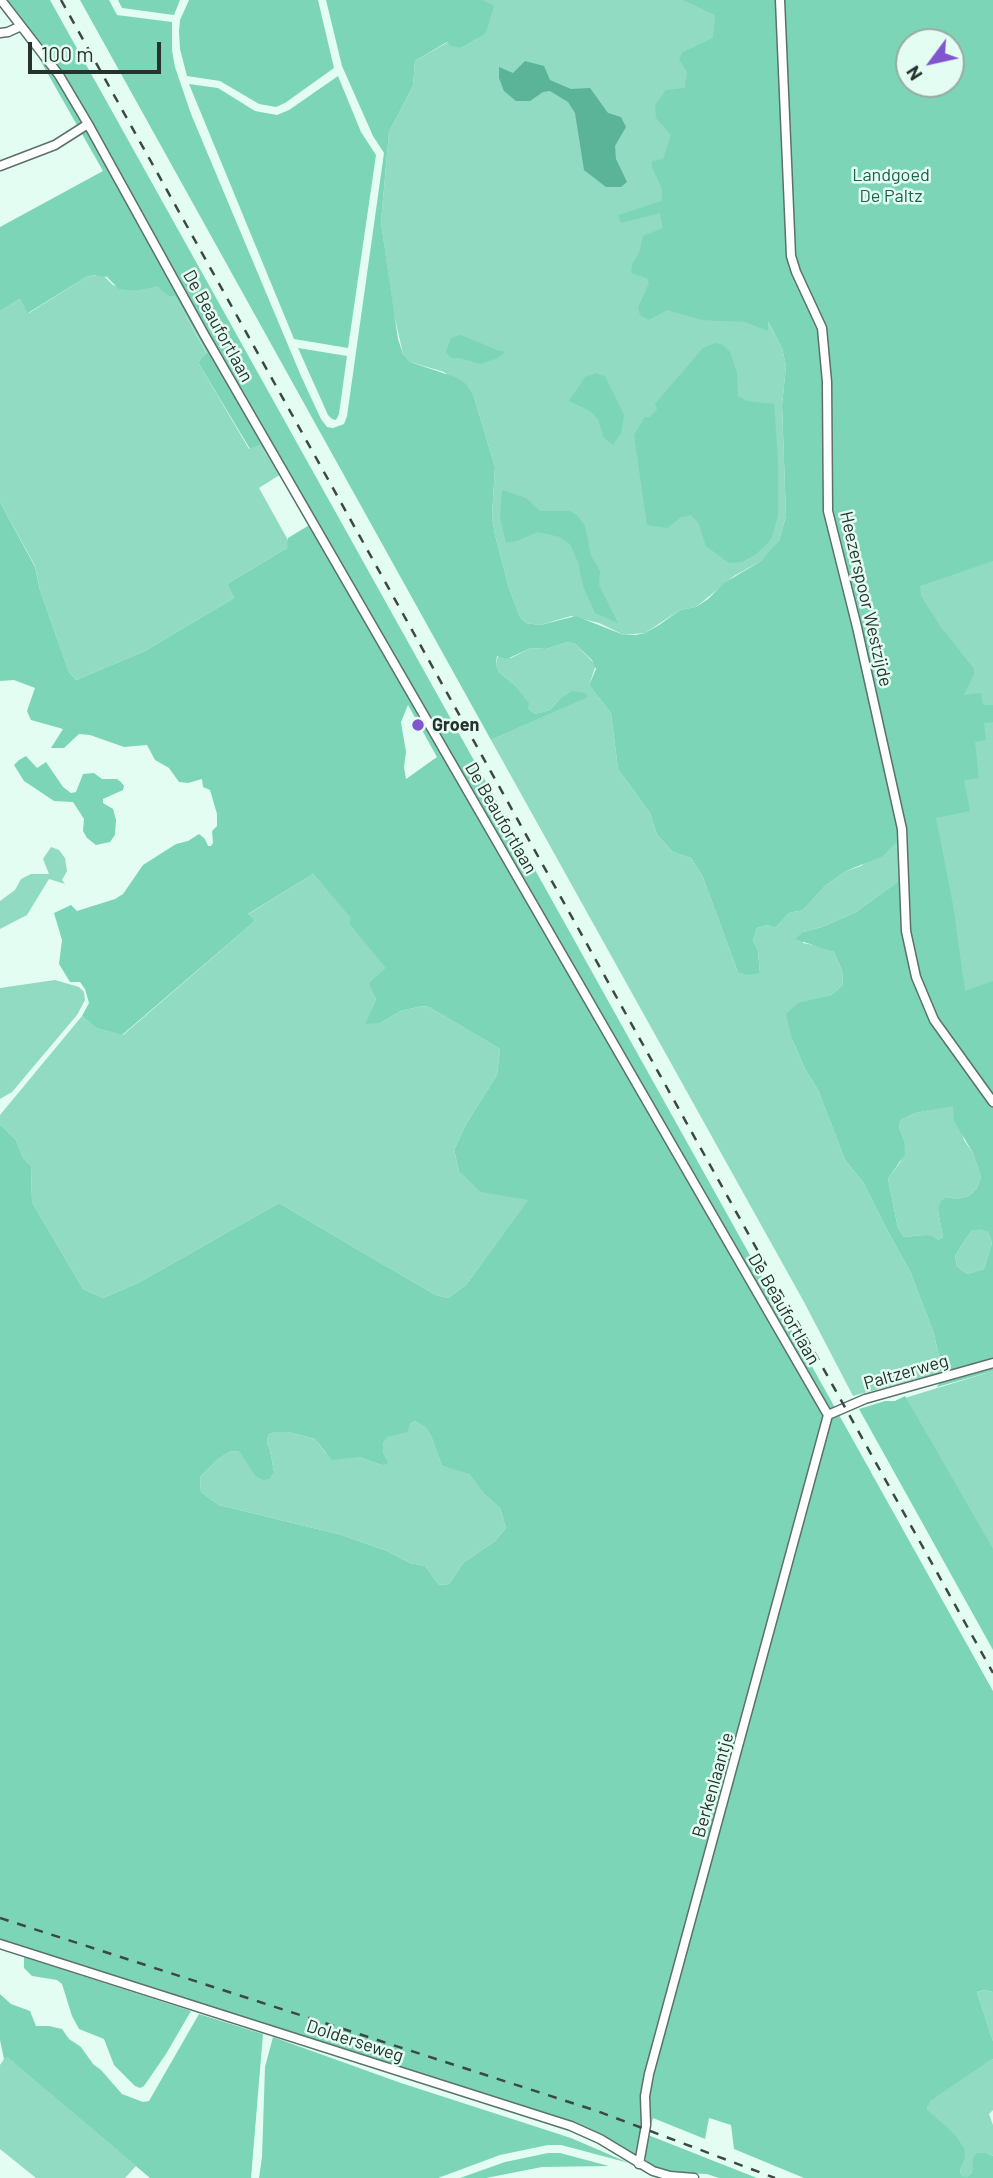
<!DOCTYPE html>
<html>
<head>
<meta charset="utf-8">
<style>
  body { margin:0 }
  #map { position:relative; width:993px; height:2178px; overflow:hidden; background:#e4fdf3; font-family:Barlow,sans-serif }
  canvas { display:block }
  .north { position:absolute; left:895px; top:28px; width:70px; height:70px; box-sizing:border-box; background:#e4fdf3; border:2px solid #98aba4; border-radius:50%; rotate:237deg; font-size:19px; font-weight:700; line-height:28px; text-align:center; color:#27312d }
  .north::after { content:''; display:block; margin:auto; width:24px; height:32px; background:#8055ce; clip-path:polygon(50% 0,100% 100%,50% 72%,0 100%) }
  .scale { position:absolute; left:28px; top:42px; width:133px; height:32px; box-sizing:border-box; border:4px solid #27312d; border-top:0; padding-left:9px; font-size:21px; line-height:24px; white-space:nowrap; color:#27312d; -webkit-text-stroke:5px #e4fdf3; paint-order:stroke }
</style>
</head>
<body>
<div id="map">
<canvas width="993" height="2178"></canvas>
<div class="north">N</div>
<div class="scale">100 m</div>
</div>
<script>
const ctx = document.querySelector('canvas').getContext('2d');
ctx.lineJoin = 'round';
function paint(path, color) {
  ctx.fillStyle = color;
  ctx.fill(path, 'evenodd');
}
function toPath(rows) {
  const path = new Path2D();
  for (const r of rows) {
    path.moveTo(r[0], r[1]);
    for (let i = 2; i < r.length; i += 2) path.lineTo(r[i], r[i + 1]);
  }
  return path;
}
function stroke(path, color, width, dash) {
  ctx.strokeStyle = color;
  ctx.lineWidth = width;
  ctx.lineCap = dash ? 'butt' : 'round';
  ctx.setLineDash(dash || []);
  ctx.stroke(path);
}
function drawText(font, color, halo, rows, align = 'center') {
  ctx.font = font + ' Barlow,sans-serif';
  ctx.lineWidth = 5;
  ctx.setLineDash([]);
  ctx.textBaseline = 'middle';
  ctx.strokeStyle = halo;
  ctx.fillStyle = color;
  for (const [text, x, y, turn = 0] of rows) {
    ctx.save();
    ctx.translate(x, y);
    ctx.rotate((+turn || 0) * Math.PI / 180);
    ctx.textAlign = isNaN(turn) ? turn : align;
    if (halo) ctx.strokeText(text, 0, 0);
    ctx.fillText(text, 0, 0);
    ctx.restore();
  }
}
const green = toPath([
  [484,0,993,0,993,1096,907,893,832,408,766,319,782,348,786,366,782,405,786,516,779,541,773,550,761,561,734,576,696,607,680,610,645,633,624,635,599,623,571,616,540,625,526,623,520,617,509,588,495,535,492,517,495,467,474,397,444,372,410,362,403,354,394,314,381,222,389,132,413,86,415,61,448,42,461,48,481,37,493,6],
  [909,42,951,42,951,84,909,84],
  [102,274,113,285,124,288,137,291,157,285,175,296,207,354,198,362,249,449,260,445,281,474,259,488,289,542,287,548,227,584,234,598,145,651,76,680,69,672,40,590,35,566,0,502,0,311,20,299,29,313,86,277],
  [568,642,575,644,596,665,589,685,611,713,618,769,650,813,657,835,673,852,691,858,702,875,739,975,740,972,760,973,758,951,753,940,757,928,768,925,775,928,789,913,803,910,825,886,846,871,861,866,899,837,900,880,856,912,822,927,803,932,803,943,819,946,834,952,842,971,843,985,831,995,816,999,792,1039,805,1069,818,1090,845,1160,863,1182,887,1230,910,1271,934,1334,943,1375,919,1378,853,1396,804,1302,491,740,587,697,559,700,550,710,535,714,528,708,528,702,517,687,499,672,496,664,498,656,511,658,531,648,546,649],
  [51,847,59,850,65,858,67,871,62,880,65,884,49,879,27,915,0,929,0,901,15,890,21,879,31,874,49,874,43,859],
  [313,874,352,918,349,924,387,968,373,989,376,999,366,1023,380,1023,401,1011,422,1006,429,1007,500,1049,497,1075,466,1124,454,1150,459,1171,529,1199,466,1285,448,1298,436,1295,384,1265,279,1203,138,1283,103,1298,83,1289,32,1202,31,1166,23,1158,16,1140,0,1124,0,1115,82,1016,96,1028,123,1035,255,921,247,915],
  [55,980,79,987,84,992,85,1000,77,1015,12,1092,0,1099,0,988],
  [954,1105,964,1140,973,1153,981,1177,977,1188,969,1196,957,1199,947,1197,938,1211,943,1237,938,1240,924,1235,904,1237,898,1228,888,1179,901,1161,904,1140,899,1127,901,1120,915,1113],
  [980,1228,988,1232,992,1243,984,1269,967,1274,957,1266,955,1256,967,1237,972,1231],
  [993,1371,993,1582,895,1401],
  [415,1421,425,1427,431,1436,442,1466,470,1473,483,1493,500,1508,506,1528,495,1541,463,1563,449,1584,439,1585,425,1566,410,1563,387,1551,342,1535,219,1505,201,1492,200,1477,218,1459,231,1451,241,1452,254,1475,274,1472,270,1450,267,1443,268,1435,274,1432,288,1432,315,1439,326,1453,340,1459,349,1456,359,1457,381,1465,388,1461,383,1452,383,1443,388,1437],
  [984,1990,993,1992,993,2041,977,1992],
  [6,2056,136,2166,125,2178,36,2178,0,2149,0,2065],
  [993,2059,993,2110,989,2114,993,2125,993,2156,987,2153,974,2156,972,2173,968,2178,962,2176,960,2171,965,2159,937,2119,927,2109,929,2101]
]);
const forest = toPath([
  [6,0,50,0,993,1691,993,1992,984,1990,977,1992,993,2041,993,2059,930,2101,927,2109,955,2135,964,2148,965,2159,960,2171,962,2176,968,2177,972,2173,973,2157,977,2153,987,2153,993,2156,993,2178,804,2178,734,2149,731,2125,709,2118,705,2139,653,2118,648,2135,757,2178,719,2178,707,2174,670,2173,654,2168,645,2159,632,2155,602,2136,0,1940,0,1124,16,1140,23,1158,31,1166,32,1202,83,1289,103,1298,138,1283,279,1203,384,1265,436,1295,448,1298,466,1285,528,1200,481,1192,459,1171,454,1150,466,1124,497,1075,500,1049,429,1007,422,1006,401,1011,380,1023,365,1024,376,999,369,983,386,968,349,924,351,918,313,874,248,914,255,921,122,1035,96,1028,82,1016,89,1003,85,989,80,982,70,982,59,964,62,940,54,913,71,905,77,911,115,899,123,894,143,865,176,844,188,841,199,834,205,839,208,846,211,846,213,843,212,831,217,826,217,814,210,790,203,787,202,779,188,783,179,782,169,768,155,760,147,745,124,747,90,735,79,734,64,748,51,748,63,729,31,720,27,711,35,688,14,680,0,681,0,502,35,567,40,590,69,672,76,680,145,651,234,598,227,584,287,548,288,538,311,524,281,474,260,445,250,449,198,362,207,353,175,296,169,296,157,286,137,291,119,289,107,277,95,275,86,277,28,313,20,299,0,311,0,227,103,171],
  [408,705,437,757,406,779,404,767,406,752,401,722],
  [415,1421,425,1427,431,1436,442,1466,470,1474,483,1493,500,1508,506,1528,495,1541,463,1563,449,1584,439,1585,425,1566,410,1563,387,1551,342,1535,219,1505,201,1492,200,1477,218,1459,231,1451,240,1452,254,1475,263,1480,269,1479,274,1472,270,1450,267,1443,268,1435,274,1432,288,1432,315,1439,332,1460,359,1457,381,1465,387,1464,388,1461,383,1452,383,1443,388,1437,407,1432,410,1424],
  [80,0,109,0,117,15,172,22,172,50,175,67,191,114,301,376,321,419,327,427,333,428,344,424,347,416,384,153,373,136,342,66,326,0,484,0,494,6,486,32,481,37,461,48,451,46,447,42,415,61,413,86,389,132,381,222,398,339,403,354,410,362,455,377,466,384,474,397,495,467,492,517,495,535,509,588,520,617,526,623,540,625,576,616,624,635,636,635,645,633,659,625,680,610,696,607,708,599,724,583,761,561,779,541,786,516,782,405,786,366,782,348,768,322,768,331,745,322,702,320,667,310,649,320,640,315,638,308,649,283,647,278,631,273,632,264,639,253,643,236,663,228,660,213,621,223,618,215,662,201,662,189,652,167,652,161,663,159,671,135,656,118,655,105,666,90,685,88,687,72,679,59,683,52,713,38,715,15,683,0,993,0,993,561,920,586,921,596,940,626,974,669,974,674,964,695,981,693,983,705,993,705,993,722,984,723,986,740,975,742,979,778,964,780,970,811,936,818,953,905,965,991,993,981,993,1371,937,1387,943,1375,934,1334,910,1271,887,1230,863,1182,845,1160,818,1090,805,1069,792,1039,786,1014,798,1003,831,995,843,985,842,971,834,952,795,939,803,932,822,927,856,912,900,880,899,839,883,856,846,871,825,886,803,910,789,913,775,928,768,925,757,928,753,940,758,951,760,973,746,975,741,972,739,975,702,875,691,858,673,852,657,835,650,813,618,769,611,713,589,685,596,669,592,660,575,644,568,642,546,649,531,648,507,659,497,656,496,664,499,672,517,687,529,703,528,708,535,714,550,710,559,700,572,691,585,693,588,697,491,740],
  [909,42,951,42,951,84,909,84],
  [953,1106,954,1121,973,1153,981,1177,977,1188,969,1196,957,1199,947,1197,941,1201,938,1211,943,1237,938,1240,932,1236,924,1235,904,1237,898,1228,888,1179,905,1154,904,1140,899,1127,901,1120,915,1113],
  [980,1229,988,1232,992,1243,984,1269,967,1274,957,1266,955,1256,967,1237,972,1231],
  [118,0,180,0,174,15,122,8],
  [189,0,318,0,334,68,285,103,276,107,259,104,220,81,187,76,180,49,179,31,180,20],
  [338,76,361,132,376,155,348,348,294,339,189,84,218,88,255,111,277,115,289,110],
  [461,335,497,350,505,352,498,358,481,364,459,358,451,358,446,352,451,338],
  [716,343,722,344,730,352,737,373,738,396,747,401,774,404,778,459,778,515,772,537,767,544,756,554,742,562,729,563,706,546,698,522,691,515,681,517,667,528,647,525,634,435,645,417,650,417,657,409,655,404,703,348],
  [298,348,347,356,339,414,336,420,332,419,328,415],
  [596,373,605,376,624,415,621,433,613,445,604,438,598,419,590,411,569,401,585,377],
  [502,490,526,498,540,511,569,511,577,515,585,526,591,556,600,571,599,585,618,623,595,613,583,586,578,562,570,544,560,537,538,532,516,541,506,543,500,517],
  [26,756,37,768,46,762,63,787,71,793,76,792,83,774,94,773,102,779,117,779,121,782,124,786,123,790,103,799,103,803,113,809,116,820,115,835,110,842,96,845,87,838,83,831,84,819,73,802,54,801,24,781,14,765,19,760],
  [905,1396,993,1549,993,1650,859,1409,885,1401,895,1401],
  [24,1957,191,2011,166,2054,144,2086,140,2088,135,2086,114,2065,104,2039,79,2029,72,2016,62,1984,57,1980,32,1976,24,1968],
  [0,1994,11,2004,30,2011,36,2026,49,2026,62,2029,69,2039,81,2047,93,2064,101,2070,122,2094,143,2102,149,2101,153,2094,199,2014,263,2034,251,2178,150,2178,7,2057,4,2059,0,2040],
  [273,2037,401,2083,571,2138,629,2163,561,2145,548,2145,500,2155,438,2178,259,2178,262,2157,265,2067],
  [548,2153,560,2153,609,2166,542,2167,486,2178,460,2178,505,2162]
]);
const water = toPath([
  [525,61,544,66,550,80,571,89,590,88,608,113,621,117,626,127,615,146,616,159,627,182,621,187,606,187,584,170,575,113,568,102,550,91,543,92,530,101,516,101,504,91,499,78,499,67,513,73]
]);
const street = toPath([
  [1,0,59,75,88,124,205,336,828,1415],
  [780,0,791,256,796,272,822,328,827,382,828,511,857,627,902,829,906,931,916,977,934,1020,993,1102],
  [0,33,8,32,21,26],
  [0,166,55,145,88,124],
  [828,1415,865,1399,993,1363],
  [0,1944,571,2126,600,2139,653,2171,670,2176,694,2178],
  [639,2164,646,2125,645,2096,649,2074,828,1415]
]);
const rail = toPath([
  [61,0,993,1673],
  [0,1918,597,2111,775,2178]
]);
const markers = [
  [418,725,7,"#8055ce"]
];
const parkNames = [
  ["Landgoed",891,175],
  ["De Paltz",891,196]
];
const streetNames = [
  ["De Beaufortlaan",218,326,61],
  ["Heezerspoor Westzijde",866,599,77],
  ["De Beaufortlaan",501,818,60],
  ["De Beaufortlaan",784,1309,60],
  ["Paltzerweg",906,1372,-16],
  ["Berkenlaantje",713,1785,-74],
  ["Dolderseweg",355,2041,18]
];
const poiNames = [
  ["Groen",432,725]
];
paint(green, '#90dbc2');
paint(forest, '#7dd5b8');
paint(water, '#5bb398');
stroke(street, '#5b7269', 11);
stroke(street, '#fff', 8);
stroke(rail, '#3c4843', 2.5, [9, 9]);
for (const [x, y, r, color] of markers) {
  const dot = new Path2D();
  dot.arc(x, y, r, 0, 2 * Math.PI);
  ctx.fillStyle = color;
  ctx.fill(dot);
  stroke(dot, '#e4fdf3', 2.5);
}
drawText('18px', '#1c614d', '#e4fdf3', parkNames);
drawText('18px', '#27312d', '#e4fdf3', streetNames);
drawText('bold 18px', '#27312d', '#e4fdf3', poiNames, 'left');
</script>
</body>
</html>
